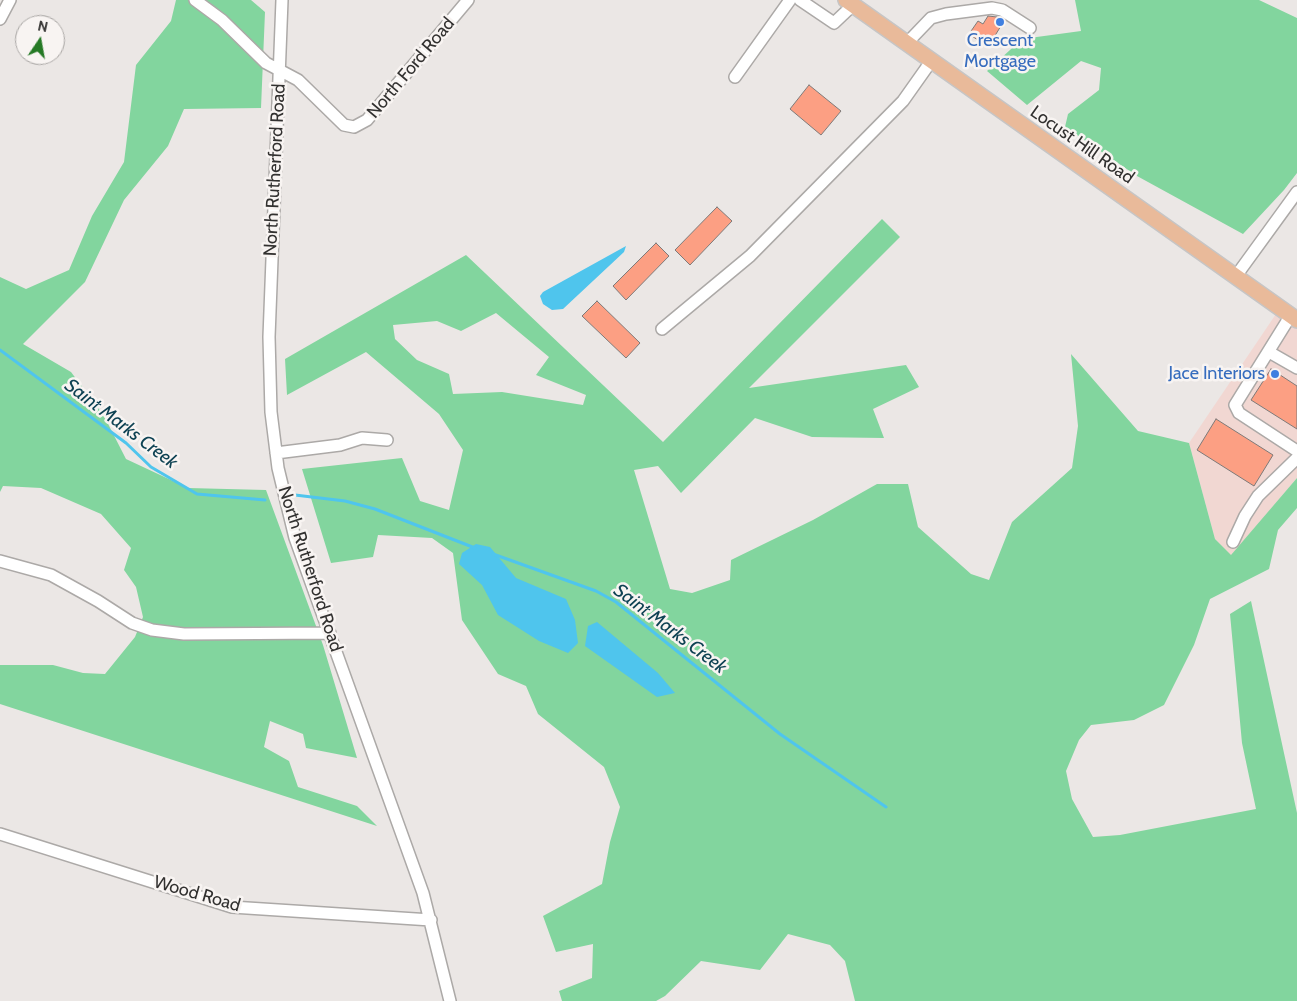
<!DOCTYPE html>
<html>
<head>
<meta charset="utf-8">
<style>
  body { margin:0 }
  #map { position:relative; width:1297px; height:1001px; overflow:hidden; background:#ebe7e5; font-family:Cabin,sans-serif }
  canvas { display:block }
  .north { position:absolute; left:15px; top:15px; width:50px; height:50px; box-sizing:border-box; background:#f8f4f2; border:1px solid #a9a6a4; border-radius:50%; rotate:12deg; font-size:14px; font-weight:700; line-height:20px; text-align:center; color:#323130 }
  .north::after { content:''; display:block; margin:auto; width:18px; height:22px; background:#257925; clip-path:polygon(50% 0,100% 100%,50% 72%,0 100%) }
</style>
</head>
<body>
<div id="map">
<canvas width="1297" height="1001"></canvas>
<div class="north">N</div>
</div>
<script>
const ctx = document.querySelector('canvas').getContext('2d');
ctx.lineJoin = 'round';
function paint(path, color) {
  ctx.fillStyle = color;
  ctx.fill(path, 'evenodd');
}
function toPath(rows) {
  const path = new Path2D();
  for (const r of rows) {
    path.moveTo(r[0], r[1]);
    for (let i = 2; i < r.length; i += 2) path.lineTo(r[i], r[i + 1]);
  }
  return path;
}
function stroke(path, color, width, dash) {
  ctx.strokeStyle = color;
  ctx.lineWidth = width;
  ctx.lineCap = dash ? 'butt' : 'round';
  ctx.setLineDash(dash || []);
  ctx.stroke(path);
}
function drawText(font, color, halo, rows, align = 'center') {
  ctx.font = font + ' Cabin,sans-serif';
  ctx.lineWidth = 5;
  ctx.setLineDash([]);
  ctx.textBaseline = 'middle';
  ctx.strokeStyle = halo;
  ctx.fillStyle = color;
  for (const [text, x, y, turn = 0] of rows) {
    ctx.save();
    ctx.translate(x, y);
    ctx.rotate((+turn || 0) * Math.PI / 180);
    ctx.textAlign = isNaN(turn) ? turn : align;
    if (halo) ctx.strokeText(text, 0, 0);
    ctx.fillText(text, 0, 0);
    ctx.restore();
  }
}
const commercial = toPath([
  [1278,311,1297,325,1297,478,1231,556,1215,539,1189,443]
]);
const green = toPath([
  [176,0,251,0,265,12,261,108,184,109,168,146,124,200,85,282,23,344,71,372,104,416,126,459,188,488,266,490,323,645,357,758,306,748,303,734,270,721,264,747,289,761,298,787,357,806,377,826,0,704,0,665,53,665,83,673,105,674,135,637,143,617,136,587,124,570,131,548,101,514,41,488,3,486,0,492,0,277,26,289,69,270,92,216,124,162,136,65,171,21],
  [1075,0,1259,0,1297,18,1297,173,1284,190,1243,234,1137,176,1065,127,1068,114,1099,90,1101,68,1081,61,1027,105,987,71,1022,39,1081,31],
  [882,219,900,237,749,388,906,365,919,387,873,409,884,438,812,437,755,418,681,493,658,466,634,470,670,589,692,593,730,580,731,560,813,520,877,484,908,484,918,527,971,574,989,580,1012,522,1072,468,1078,426,1071,354,1138,431,1189,443,1215,539,1231,555,1297,478,1297,508,1278,530,1269,569,1210,599,1194,645,1164,705,1134,720,1091,725,1079,740,1066,771,1072,799,1093,837,1120,835,1256,809,1242,743,1230,614,1251,601,1297,813,1297,1001,855,1001,845,961,830,945,788,934,760,970,701,961,665,996,656,1001,562,1001,559,991,592,978,593,944,556,952,543,916,602,884,610,842,620,807,604,767,538,714,526,686,498,674,462,620,453,553,432,538,378,535,373,557,331,563,302,469,402,458,420,501,449,510,463,450,439,414,366,352,287,395,285,359,466,255,663,442],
  [496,313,549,357,536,375,586,395,583,405,502,392,453,394,449,374,417,360,395,339,393,325,437,321,461,331]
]);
const water = toPath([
  [626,246,624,252,563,309,552,310,543,304,540,296,543,292],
  [476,544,490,547,516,578,566,599,575,620,578,643,568,653,539,641,498,615,482,585,459,564,462,553],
  [597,622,658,673,675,693,657,697,585,646,588,626]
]);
const stream = toPath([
  [0,350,126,443,151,467,197,494,265,500],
  [295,495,345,501,375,509,475,548],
  [493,554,596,591,616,602,780,734,886,807]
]);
const building = toPath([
  [988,16,997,17,1004,21,988,47,969,34,978,21,983,24,988,16],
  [809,85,841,111,821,135,790,109,809,85],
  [717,207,732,221,690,265,675,250,717,207],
  [656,243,669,256,626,300,613,286,656,243],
  [597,301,640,343,626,358,582,316,597,301],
  [1271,369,1297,386,1297,429,1251,400,1271,369],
  [1216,419,1273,455,1254,486,1197,450,1216,419]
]);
const minor = toPath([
  [195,0,222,20,266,63,298,80,344,125,354,127,367,120,468,0],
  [282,0,269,337,271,412,278,468,295,538,423,893,450,1001],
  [800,0,834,23,853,5],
  [0,19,10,0],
  [907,43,931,18,946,14,992,8,1002,10,1030,28],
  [735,77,790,0],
  [1236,276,1297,192],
  [1291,315,1235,405,1239,413,1297,451],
  [662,329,750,256,903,101,932,60],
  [1269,352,1297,368],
  [276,453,340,445,362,438,387,440],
  [1233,542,1245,516,1258,496,1297,458],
  [0,561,51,575,98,601,132,623,152,630,184,634,330,633],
  [0,834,232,907,431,920]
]);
const major = toPath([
  [846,0,1297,320]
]);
const markers = [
  [1000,22,5,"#3f7fe0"],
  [1275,374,5,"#3f7fe0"]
];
const shopNames = [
  ["Crescent",1000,41],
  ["Mortgage",1000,62],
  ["Jace Interiors",1265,374,"right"]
];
const streetNames = [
  ["North Ford Road",411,68,-50],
  ["Locust Hill Road",1082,145,35],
  ["North Rutherford Road",275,170,-87],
  ["North Rutherford Road",310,569,72],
  ["Wood Road",197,894,16]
];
const waterNames = [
  ["Saint Marks Creek",121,424,37],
  ["Saint Marks Creek",670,629,37]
];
paint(commercial, '#f1d7d2');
paint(green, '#82d59e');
paint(water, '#4fc5ed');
stroke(stream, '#4fc5ed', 3);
paint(building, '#fc9f83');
stroke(building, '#7e7a79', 1);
stroke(minor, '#aca9a7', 14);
stroke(major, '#c6c5c5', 18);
stroke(minor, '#fff', 11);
stroke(major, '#e9ba9a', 15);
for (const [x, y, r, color] of markers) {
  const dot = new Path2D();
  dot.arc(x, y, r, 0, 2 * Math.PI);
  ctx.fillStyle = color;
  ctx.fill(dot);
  stroke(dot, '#f8f4f2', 2);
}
drawText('18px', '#366cbe', '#f8f4f2', shopNames);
drawText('18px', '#323130', '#f8f4f2', streetNames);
drawText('italic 19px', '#0e4253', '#f8f4f2', waterNames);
</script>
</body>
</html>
